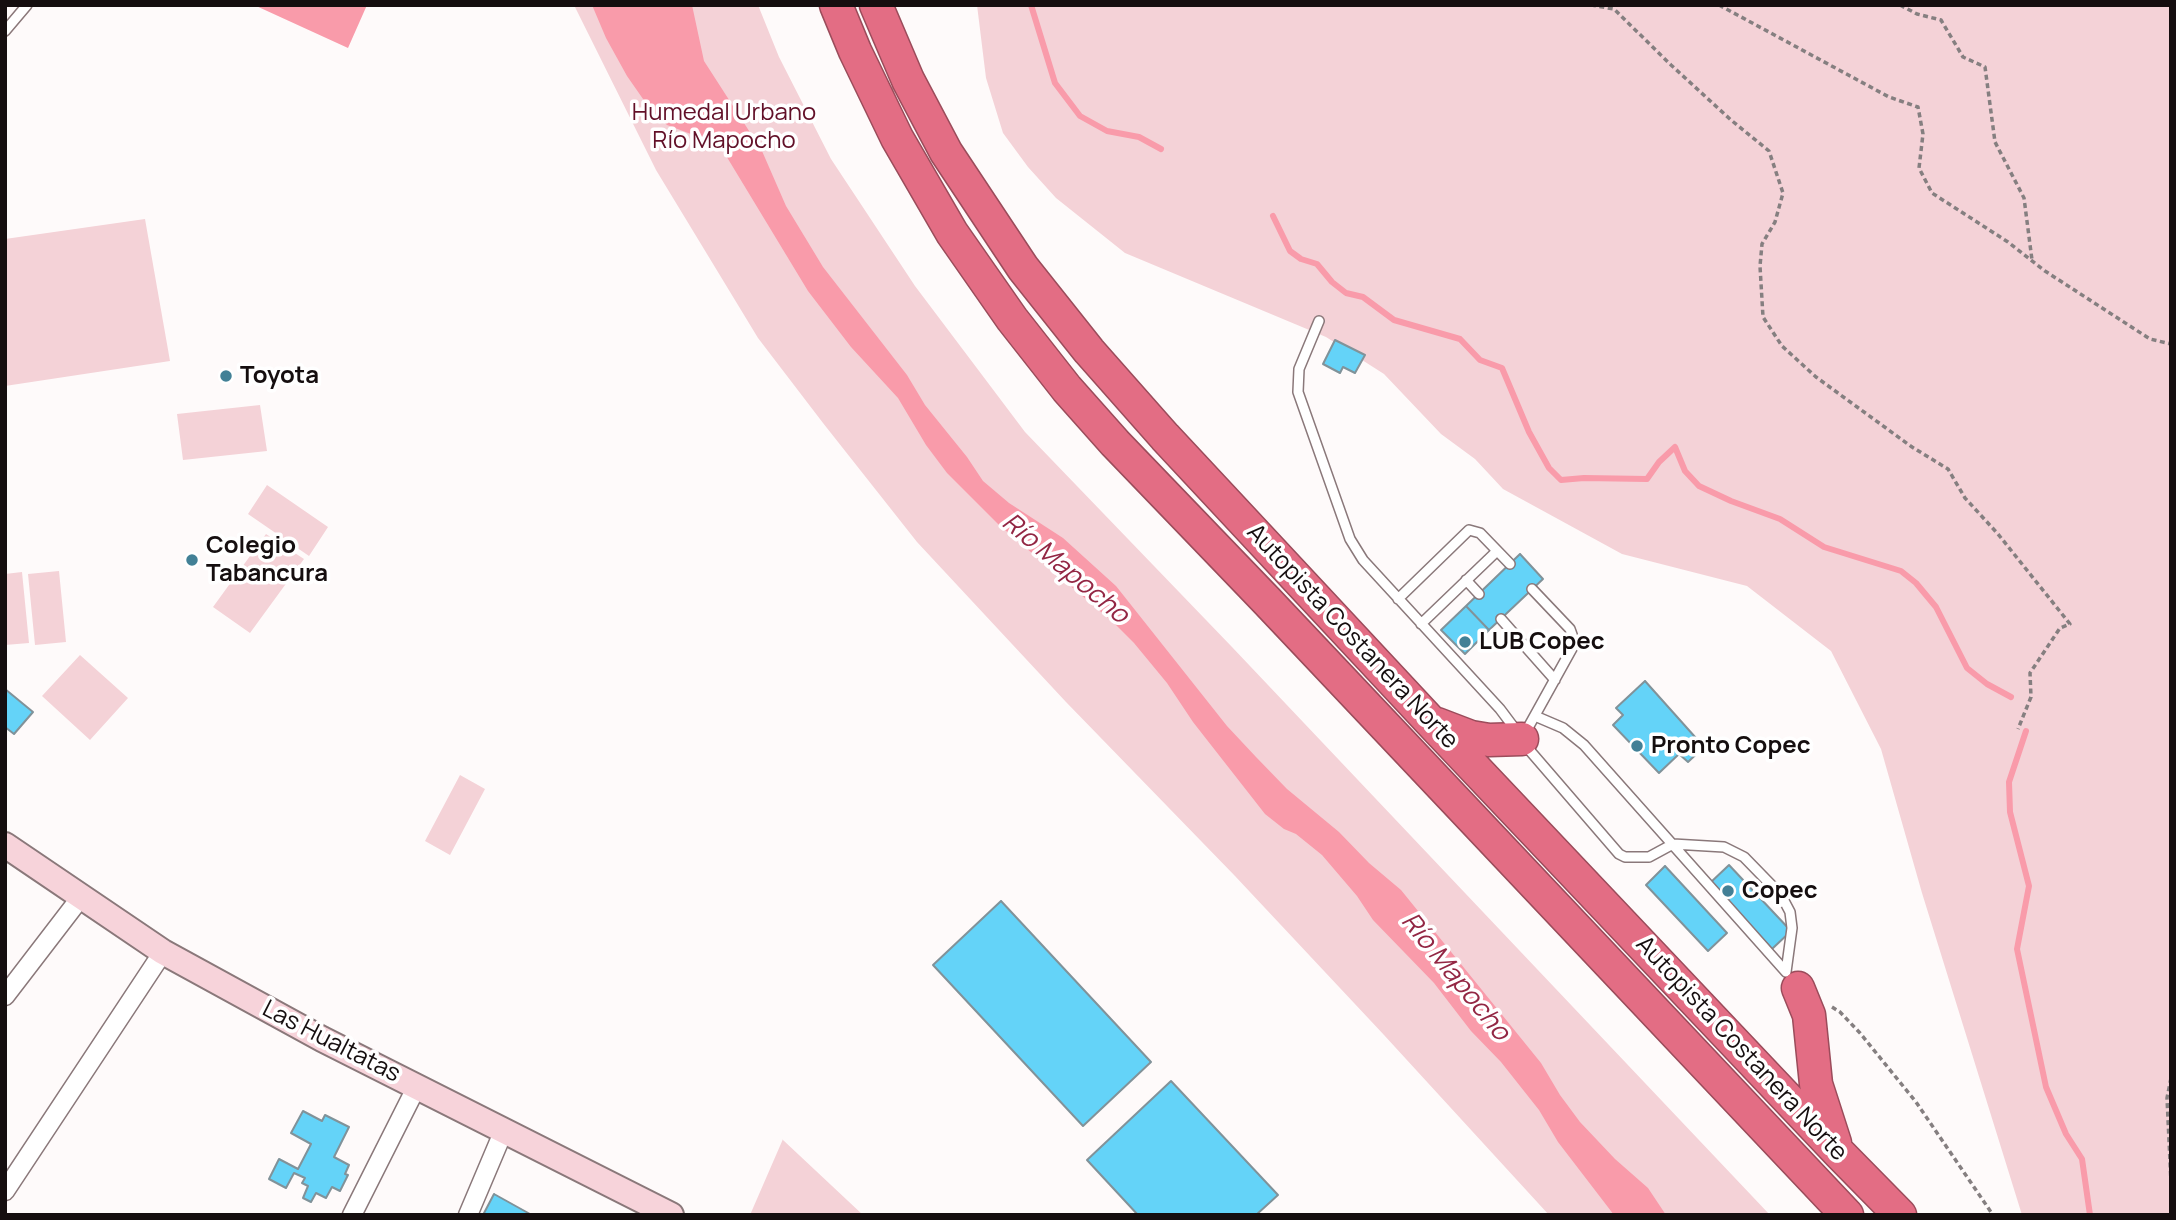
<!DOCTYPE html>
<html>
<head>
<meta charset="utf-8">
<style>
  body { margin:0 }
  #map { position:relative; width:2176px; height:1220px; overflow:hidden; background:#fefafa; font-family:Manrope,sans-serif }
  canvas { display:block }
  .frame { position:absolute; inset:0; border:7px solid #150e0f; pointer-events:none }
</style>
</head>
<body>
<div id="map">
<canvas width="2176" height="1220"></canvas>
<div class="frame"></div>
</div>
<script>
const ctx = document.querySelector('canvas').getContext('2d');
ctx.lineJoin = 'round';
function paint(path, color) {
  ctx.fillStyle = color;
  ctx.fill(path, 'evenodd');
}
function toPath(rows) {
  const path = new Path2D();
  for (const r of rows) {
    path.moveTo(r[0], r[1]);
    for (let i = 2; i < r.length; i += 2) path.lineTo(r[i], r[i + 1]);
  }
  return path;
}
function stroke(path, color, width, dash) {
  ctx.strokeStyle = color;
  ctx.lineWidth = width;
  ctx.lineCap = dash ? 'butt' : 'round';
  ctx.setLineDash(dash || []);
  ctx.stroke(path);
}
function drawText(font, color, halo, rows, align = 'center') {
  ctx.font = font + ' Manrope,sans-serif';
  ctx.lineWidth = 7;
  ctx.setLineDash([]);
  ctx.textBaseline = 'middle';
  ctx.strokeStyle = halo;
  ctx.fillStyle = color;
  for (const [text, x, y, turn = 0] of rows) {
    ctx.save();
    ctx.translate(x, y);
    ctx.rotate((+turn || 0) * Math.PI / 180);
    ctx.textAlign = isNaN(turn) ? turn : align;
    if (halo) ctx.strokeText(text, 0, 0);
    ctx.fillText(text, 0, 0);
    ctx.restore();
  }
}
const green = toPath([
  [574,5,758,5,779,57,831,159,915,286,1025,432,1232,647,1770,1215,1549,1215,1384,1035,1235,876,1066,702,917,542,823,423,758,338,656,170],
  [977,5,2171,5,2171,1215,2022,1215,1922,893,1881,749,1831,651,1747,586,1622,554,1503,489,1475,459,1441,434,1384,374,1326,337,1125,253,1056,198,1028,167,1003,133,986,78],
  [145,219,170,361,5,386,5,239],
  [260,405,267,451,183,460,177,414],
  [267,485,328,527,309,556,248,514],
  [266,534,304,559,250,633,213,607],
  [59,571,66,642,35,645,28,574],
  [22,572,29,643,5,645,5,574],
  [80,655,128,698,90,740,42,696],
  [460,775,485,789,450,855,425,841],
  [783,1139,783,1140,863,1215,750,1215]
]);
const water = toPath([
  [254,5,367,5,348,48],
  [592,5,692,5,704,61,762,151,786,206,823,267,907,375,925,405,967,457,983,481,1009,503,1063,538,1116,586,1227,726,1256,757,1287,789,1339,832,1369,863,1401,890,1541,1063,1560,1095,1580,1122,1615,1159,1648,1188,1666,1215,1614,1215,1558,1142,1539,1110,1501,1062,1471,1031,1434,983,1373,920,1357,896,1322,855,1296,834,1284,829,1265,814,1193,722,1167,683,1134,643,1114,623,998,524,947,473,926,445,898,398,851,347,808,291,722,149,712,142,667,125,650,109,627,76,606,38]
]);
const stream = toPath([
  [1031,5,1055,83,1080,116,1107,131,1139,137,1161,149],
  [1273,216,1290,251,1301,259,1317,264,1332,282,1346,293,1363,297,1394,320,1460,339,1480,360,1502,368,1529,432,1549,468,1561,480,1584,478,1647,479,1659,462,1675,447,1685,471,1699,486,1731,501,1780,519,1824,547,1901,571,1916,583,1936,607,1967,668,1987,684,2011,697],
  [2026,731,2009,782,2010,812,2029,886,2017,949,2046,1087,2066,1134,2082,1159,2090,1215]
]);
const building = toPath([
  [1335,340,1365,355,1355,373,1343,367,1340,373,1323,364,1335,340],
  [1520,554,1543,579,1489,630,1466,606,1520,554],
  [1466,606,1489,630,1465,654,1441,630,1466,606],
  [1645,681,1704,747,1688,762,1679,754,1659,773,1613,725,1623,715,1616,708,1645,681],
  [5,689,33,712,14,734,5,727,5,689],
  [1729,865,1791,931,1772,949,1710,883,1729,865],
  [1665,866,1727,933,1708,951,1646,885,1665,866],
  [1001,901,1151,1062,1083,1126,933,965,1001,901],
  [1171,1081,1278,1195,1256,1215,1138,1215,1087,1160,1171,1081],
  [303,1111,322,1121,325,1115,349,1127,334,1157,349,1165,345,1174,348,1175,340,1191,332,1187,326,1198,316,1193,311,1202,303,1198,308,1186,302,1183,305,1178,294,1173,286,1188,269,1179,279,1159,298,1169,311,1144,291,1133,303,1111],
  [494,1194,530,1214,529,1215,483,1215,494,1194]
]);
const path = toPath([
  [1591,5,1614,9,1671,65,1731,120,1769,151,1783,193,1775,222,1762,244,1760,266,1763,317,1782,346,1816,377,1912,447,1948,469,1965,498,1998,534,2070,624,2060,628,2030,673,2031,697,2018,729],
  [1719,5,1889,97,1918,107,1923,134,1919,168,1932,193,2008,242,2045,271,2150,339,2171,344],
  [1900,5,1917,14,1941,20,1963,57,1985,67,1995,142,2024,198,2032,260],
  [1832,1007,1840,1012,1860,1033,1916,1102,1993,1215],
  [2171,1078,2167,1098,2171,1183]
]);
const lane = toPath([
  [5,31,27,5],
  [1319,321,1299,369,1298,392,1350,539,1363,560,1500,709,1518,733],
  [1466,580,1479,594],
  [1398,599,1469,530,1480,533,1510,564],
  [1501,619,1555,680],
  [1421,624,1497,551],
  [1535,716,1563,728,1584,745,1786,972],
  [1524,735,1575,643,1570,629,1532,589],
  [1525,745,1619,854,1625,857,1649,857,1673,844,1724,847,1744,857,1781,895,1790,912,1792,928,1786,972]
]);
const street = toPath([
  [5,996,81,897],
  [5,1191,163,952],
  [352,1215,417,1086],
  [468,1215,504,1130]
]);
const secondary = toPath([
  [5,845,163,952,322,1039,671,1215]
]);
const highway = toPath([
  [836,5,855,51,897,138,952,233,1012,319,1067,389,1115,443,1267,601,1847,1215],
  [876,5,908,80,946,152,1023,268,1089,351,1165,437,1429,720,1840,1154,1900,1215],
  [1437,724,1471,737,1489,740,1522,739],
  [1798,988,1809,1015,1816,1084,1835,1143]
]);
const markers = [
  [226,376,7,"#428096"],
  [192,560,7,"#428096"],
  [1465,642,7,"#428096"],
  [1637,746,7,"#428096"],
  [1728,891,7,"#428096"]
];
const parkNames = [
  ["Humedal Urbano",724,113],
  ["Río Mapocho",724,141]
];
const poiNames = [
  ["Toyota",240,376],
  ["Colegio",206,546],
  ["Tabancura",206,574],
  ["LUB Copec",1479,642],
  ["Pronto Copec",1651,746],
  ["Copec",1742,891]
];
const streetNames = [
  ["Autopista Costanera Norte",1352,637,47],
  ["Las Hualtatas",331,1042,27],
  ["Autopista Costanera Norte",1741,1049,47]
];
const waterNames = [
  ["Río Mapocho",1065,569,40],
  ["Río Mapocho",1455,977,51]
];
paint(green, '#f4d2d7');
paint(water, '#f99baa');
stroke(stream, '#f99baa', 6);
paint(building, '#64d3f8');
stroke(building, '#819299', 2);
stroke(lane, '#8a787a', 12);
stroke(street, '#8a787a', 21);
stroke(secondary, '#8a787a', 28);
stroke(highway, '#9b4c5b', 35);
stroke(path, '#857f80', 3.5, [5, 3.5]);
stroke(lane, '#fff', 9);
stroke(street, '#fff', 18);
stroke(secondary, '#f7d3da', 24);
stroke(highway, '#e36d84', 32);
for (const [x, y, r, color] of markers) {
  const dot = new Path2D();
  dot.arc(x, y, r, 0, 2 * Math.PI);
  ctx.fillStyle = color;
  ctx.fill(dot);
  stroke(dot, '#fff', 2.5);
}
drawText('24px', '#621028', '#fff', parkNames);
drawText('bold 24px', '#150e0f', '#fff', poiNames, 'left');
drawText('24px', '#150e0f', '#fff', streetNames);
drawText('italic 26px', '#932744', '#fff', waterNames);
</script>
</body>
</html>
